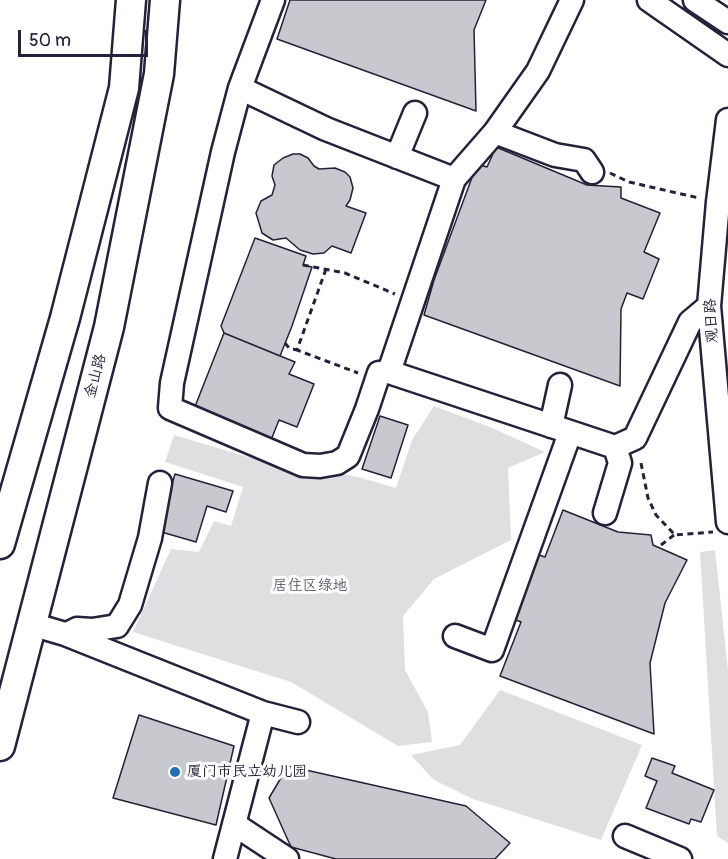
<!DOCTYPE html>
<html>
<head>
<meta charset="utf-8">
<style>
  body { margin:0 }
  #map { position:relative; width:728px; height:859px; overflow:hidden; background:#fff; font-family:Pangolin,sans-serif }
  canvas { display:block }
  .scale { position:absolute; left:18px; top:30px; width:130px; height:27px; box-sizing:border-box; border:3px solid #22223b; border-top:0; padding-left:8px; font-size:18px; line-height:21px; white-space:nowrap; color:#22223b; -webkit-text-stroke:4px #fff; paint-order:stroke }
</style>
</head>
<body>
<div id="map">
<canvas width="728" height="859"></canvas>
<div class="scale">50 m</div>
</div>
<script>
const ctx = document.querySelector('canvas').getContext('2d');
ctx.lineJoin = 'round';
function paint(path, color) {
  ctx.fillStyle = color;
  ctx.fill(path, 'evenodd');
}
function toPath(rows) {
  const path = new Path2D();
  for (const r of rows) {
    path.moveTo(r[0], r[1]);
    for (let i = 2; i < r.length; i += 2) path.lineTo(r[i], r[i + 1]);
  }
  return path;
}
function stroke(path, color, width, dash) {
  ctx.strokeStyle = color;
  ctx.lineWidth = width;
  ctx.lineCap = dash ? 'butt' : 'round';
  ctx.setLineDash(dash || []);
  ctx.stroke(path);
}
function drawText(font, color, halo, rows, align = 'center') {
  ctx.font = font + ' Pangolin,"LXGW WenKai TC",sans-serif';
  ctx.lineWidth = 6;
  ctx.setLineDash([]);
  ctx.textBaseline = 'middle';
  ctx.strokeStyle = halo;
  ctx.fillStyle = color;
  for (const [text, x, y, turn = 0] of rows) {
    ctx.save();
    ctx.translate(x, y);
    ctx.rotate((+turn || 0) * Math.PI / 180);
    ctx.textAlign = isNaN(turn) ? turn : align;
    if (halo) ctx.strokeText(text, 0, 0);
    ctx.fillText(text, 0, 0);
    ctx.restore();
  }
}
const green = toPath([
  [434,406,490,427,545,452,508,468,511,540,434,579,403,616,405,670,428,712,432,742,398,746,291,682,133,632,171,549,199,552,214,521,231,526,243,487,165,462,174,435,248,457,358,477,396,488,412,440],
  [715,550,728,670,728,843,717,836,700,552],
  [500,690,642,745,601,840,473,799,434,780,411,755,460,745]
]);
const building = toPath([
  [290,0,486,0,474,30,476,111,277,39,290,0],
  [496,147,587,185,621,187,621,198,660,213,644,252,659,259,643,299,627,293,621,309,620,386,424,315,434,280,477,164,487,167,496,147],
  [293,154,300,154,308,158,314,166,319,169,335,168,345,172,350,177,353,188,350,200,346,206,366,213,351,253,332,246,324,253,313,254,300,250,286,238,273,240,262,233,256,213,261,201,272,195,275,185,272,176,274,165,283,158,293,154],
  [255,238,306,256,303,265,312,267,292,326,280,356,224,333,221,326,255,238],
  [224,333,295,362,289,374,314,384,297,427,279,420,271,440,194,409,224,333],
  [380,416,408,425,391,478,362,469,380,416],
  [175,474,233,491,226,512,207,506,196,542,158,531,175,474],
  [563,510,618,532,651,535,653,545,687,560,665,603,650,663,654,734,500,676,521,622,511,618,536,554,545,557,563,510],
  [139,715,234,746,216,825,113,798,139,715],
  [652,758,675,766,672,773,714,790,701,822,691,819,689,824,646,808,657,781,645,776,652,758],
  [288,766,466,806,510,843,495,859,336,859,291,847,269,798,288,766]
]);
const path = toPath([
  [610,173,629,182,699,198],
  [303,265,345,273,395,294],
  [326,269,297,350,358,373],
  [285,343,289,348,297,350],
  [641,463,648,498,656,515,675,535,713,532],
  [661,545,674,535]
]);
const minor = toPath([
  [273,0,240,88,223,152,172,383,170,408,303,465,320,466,337,463,348,456,367,409,379,373,389,372],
  [572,0,538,71,495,132,454,179,389,372,615,447,635,438,690,322,709,306],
  [649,0,728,55],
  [695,0,728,22],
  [240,88,326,129,454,179],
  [728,120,718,202,709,306,728,522],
  [495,132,555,155,584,160,592,172],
  [397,157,415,113],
  [551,426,560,385],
  [605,513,620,463,615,447],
  [31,624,65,634,263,713,298,722],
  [67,634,77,629,92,630,117,626,130,605,150,538,160,483],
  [455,636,492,650,570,433],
  [234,824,287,859],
  [625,836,680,859],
  [225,859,263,713]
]);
const major = toPath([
  [0,544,65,318,124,88,131,0],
  [0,746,109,327,159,74,165,0]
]);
const markers = [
  [175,772,6,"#1f6fb2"]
];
const streetNames = [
  ["观日路",712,321,-93],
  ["金山路",96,376,-75]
];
const parkNames = [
  ["居住区绿地",310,586]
];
const poiNames = [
  ["厦门市民立幼儿园",187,772]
];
paint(green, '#dfdfe2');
paint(building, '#c8c8cf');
stroke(building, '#22223b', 1.5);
stroke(minor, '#22223b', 27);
stroke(major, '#22223b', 33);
stroke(path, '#22223b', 3, [6, 4.5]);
stroke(minor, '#fff', 22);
stroke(major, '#fff', 28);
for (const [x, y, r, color] of markers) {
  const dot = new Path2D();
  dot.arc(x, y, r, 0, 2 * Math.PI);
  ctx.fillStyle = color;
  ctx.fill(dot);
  stroke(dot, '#fff', 2);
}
drawText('15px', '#22223b', '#fff', streetNames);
drawText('15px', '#5b5b6d', '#fff', parkNames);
drawText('15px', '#22223b', '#fff', poiNames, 'left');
</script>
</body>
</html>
